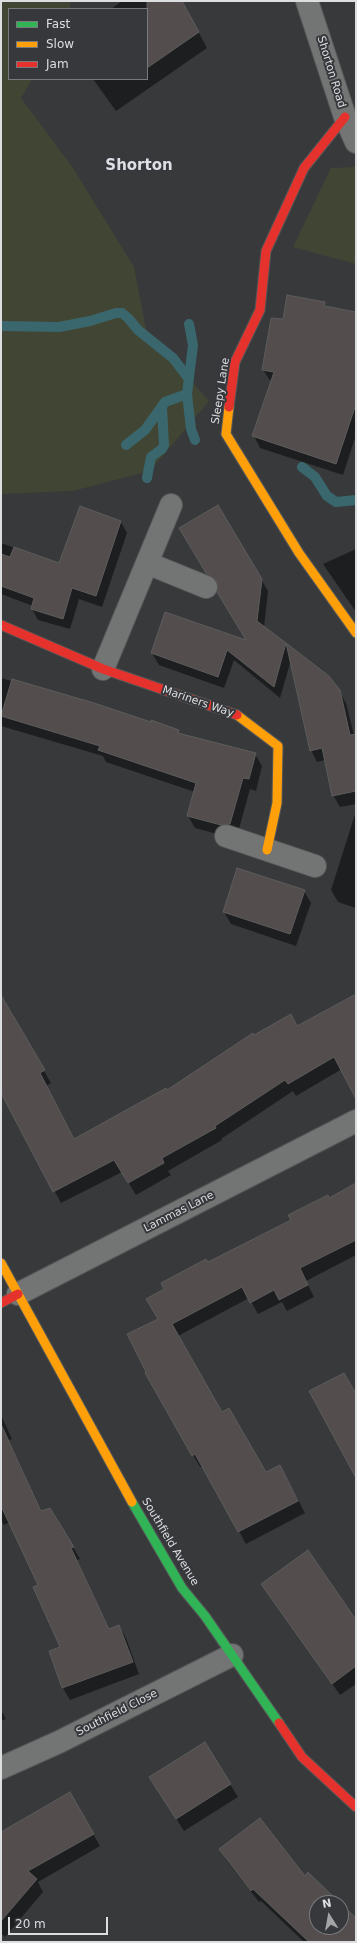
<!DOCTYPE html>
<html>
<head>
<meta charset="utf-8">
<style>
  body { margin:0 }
  #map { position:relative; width:357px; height:1943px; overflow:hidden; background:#37393b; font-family:"DejaVu Sans",sans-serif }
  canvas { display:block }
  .frame { position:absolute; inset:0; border:2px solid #dddee0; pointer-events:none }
  .legend { position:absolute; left:8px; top:8px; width:140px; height:72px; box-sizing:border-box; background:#36383c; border:1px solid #797a7e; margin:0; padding:5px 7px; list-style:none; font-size:12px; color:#dddee0 }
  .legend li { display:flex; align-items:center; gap:8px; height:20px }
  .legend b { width:20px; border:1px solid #797a7e }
  .north { position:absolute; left:309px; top:1895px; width:40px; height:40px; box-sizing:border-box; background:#36383c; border:1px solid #797a7e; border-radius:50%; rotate:349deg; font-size:11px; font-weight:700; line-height:16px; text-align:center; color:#dddee0 }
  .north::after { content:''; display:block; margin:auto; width:14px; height:18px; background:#a3a4a6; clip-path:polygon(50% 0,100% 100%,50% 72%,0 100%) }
  .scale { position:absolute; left:8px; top:1917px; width:100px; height:18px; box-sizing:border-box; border:2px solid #dddee0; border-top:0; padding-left:5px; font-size:12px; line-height:14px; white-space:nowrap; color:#dddee0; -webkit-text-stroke:3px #36383c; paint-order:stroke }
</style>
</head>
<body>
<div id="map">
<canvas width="357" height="1943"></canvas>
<div class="frame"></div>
<ul class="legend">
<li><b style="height:5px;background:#30b455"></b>Fast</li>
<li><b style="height:5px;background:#ff9f0a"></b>Slow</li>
<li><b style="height:5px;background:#e5322d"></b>Jam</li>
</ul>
<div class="north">N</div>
<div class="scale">20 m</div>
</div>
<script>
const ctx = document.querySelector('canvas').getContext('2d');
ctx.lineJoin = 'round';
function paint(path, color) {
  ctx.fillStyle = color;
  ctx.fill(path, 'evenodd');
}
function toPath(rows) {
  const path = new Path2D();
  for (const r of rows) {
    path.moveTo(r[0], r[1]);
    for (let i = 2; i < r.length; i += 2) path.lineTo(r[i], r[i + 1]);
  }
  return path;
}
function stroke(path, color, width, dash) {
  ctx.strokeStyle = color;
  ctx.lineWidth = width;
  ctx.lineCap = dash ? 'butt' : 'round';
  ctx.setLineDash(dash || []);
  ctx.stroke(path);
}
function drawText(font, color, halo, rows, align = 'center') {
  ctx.font = font + ' "DejaVu Sans",sans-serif';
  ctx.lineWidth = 4;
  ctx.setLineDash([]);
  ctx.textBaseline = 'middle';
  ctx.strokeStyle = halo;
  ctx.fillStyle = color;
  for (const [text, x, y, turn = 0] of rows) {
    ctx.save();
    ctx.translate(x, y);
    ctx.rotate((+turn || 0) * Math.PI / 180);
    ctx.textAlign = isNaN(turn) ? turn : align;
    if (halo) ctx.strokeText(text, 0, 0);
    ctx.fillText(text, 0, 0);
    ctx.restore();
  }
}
const green = toPath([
  [1,1,70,1,70,9,9,9,9,79,32,79,21,98,73,168,134,267,146,329,209,401,150,471,73,491,1,494],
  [356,167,356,264,293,247,331,168]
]);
const shadow = toPath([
  [122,1,182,1,207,48,116,111,93,79,147,79,147,9,111,9],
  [325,303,328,308,356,313,356,435,343,475,260,448,254,436,271,382,263,370,284,321],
  [218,506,268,591,264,627,339,691,346,703,354,735,356,735,356,804,340,807,333,795,325,760,317,762,311,750,291,660,280,698,234,660,224,688,159,665,152,653,248,642,219,588,214,585,180,529],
  [80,507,121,522,127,533,102,607,79,599,70,629,38,620,32,609,33,606,1,594,1,543,60,564],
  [356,549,356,612,323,564],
  [1,678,94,704,178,731,181,735,255,754,262,766,256,791,250,789,237,836,228,837,195,828,188,816,195,792,106,762,103,756,1,726],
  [356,811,356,908,338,902,331,890],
  [304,891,311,903,296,946,231,924,224,912],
  [1,995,14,1016,12,1017,51,1083,46,1086,74,1141,167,1091,254,1036,297,1027,356,999,356,1076,342,1069,296,1096,293,1091,221,1139,222,1140,168,1171,171,1175,136,1195,122,1172,61,1203,1,1091],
  [356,1184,356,1255,306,1281,314,1297,287,1311,282,1302,258,1314,249,1298,178,1336,222,1413,265,1473,280,1466,305,1513,246,1544,203,1466,200,1467,146,1374,159,1319,208,1263,292,1220],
  [1,1415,12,1439,9,1440,42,1512,73,1547,80,1559,77,1560,110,1630,119,1626,126,1638,139,1674,70,1700,63,1688,50,1652,62,1647,39,1586,10,1522,4,1525,1,1520],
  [308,1552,356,1621,356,1684,340,1695,263,1585],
  [1,1710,6,1719,1,1721],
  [230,1784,238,1797,184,1831,158,1790],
  [70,1793,100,1846,38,1882,43,1892,5,1937,1,1933,1,1844],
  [220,1849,305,1877,339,1903,317,1903,317,1927,341,1927,341,1905,356,1935,356,1942,304,1942,261,1901,259,1902,227,1861]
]);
const stream = toPath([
  [189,324,193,345,187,394,191,429,195,440],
  [1,326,59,327,90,321,116,313,122,313,128,318,138,330,173,358,189,379],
  [126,445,145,430,165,402,187,394],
  [302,467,315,477,327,496,336,502,356,500],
  [147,478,151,457,162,449,164,445,162,408]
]);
const building = toPath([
  [147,1,182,1,199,32,147,68,147,1],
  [287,295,325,302,325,306,356,312,356,404,336,464,252,436,274,372,262,370,271,318,283,319,287,295],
  [218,505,262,579,257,621,286,643,274,687,227,650,218,677,151,653,165,612,246,640,217,592,218,586,216,580,206,573,179,528,218,505],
  [80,506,121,521,96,596,72,588,63,619,31,609,34,598,1,586,1,554,10,557,14,547,59,563,80,506],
  [286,643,329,676,340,690,350,735,356,734,356,791,332,796,322,748,310,751,286,643],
  [12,679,94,703,151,722,151,720,179,730,178,733,256,753,249,779,243,778,230,824,221,825,187,816,196,783,98,750,100,746,1,716,12,679],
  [237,868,305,890,290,934,223,912,237,868],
  [356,994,356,1099,334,1057,288,1084,285,1080,215,1126,216,1128,162,1158,164,1163,128,1183,114,1160,53,1192,1,1093,1,995,45,1070,40,1073,74,1139,166,1088,167,1090,253,1033,254,1035,291,1014,297,1026,356,994],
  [356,1183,356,1240,300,1268,308,1285,279,1300,274,1290,250,1303,242,1287,172,1324,222,1412,229,1408,266,1472,280,1465,298,1501,238,1532,195,1454,192,1456,145,1373,146,1372,127,1334,158,1319,146,1299,164,1289,161,1283,206,1259,208,1262,291,1220,288,1215,328,1195,329,1198,356,1183],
  [344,1373,356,1394,356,1478,309,1391,344,1373],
  [1,1424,41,1511,50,1508,74,1547,71,1548,109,1629,119,1625,133,1662,62,1688,49,1651,60,1647,33,1587,38,1585,1,1506,1,1424],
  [308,1550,356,1620,356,1666,332,1684,261,1584,308,1550],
  [205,1742,231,1784,176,1819,149,1777,205,1742],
  [70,1792,94,1834,28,1871,37,1879,1,1921,1,1832,70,1792],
  [260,1818,305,1876,308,1872,340,1903,317,1903,317,1927,341,1927,341,1904,356,1918,356,1942,309,1942,253,1889,251,1891,219,1849,260,1818]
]);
const street = toPath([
  [307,1,345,117,356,142],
  [147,563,206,587],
  [103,669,171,505],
  [226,836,315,866],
  [18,1294,356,1121],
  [1,1768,59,1742,232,1655]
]);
const fast = toPath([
  [132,1502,182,1588,205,1616,279,1723]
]);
const slow = toPath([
  [229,407,226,434,299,553,356,633],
  [237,715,278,746,277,803,267,850],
  [1,1263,132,1502]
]);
const jam = toPath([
  [229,407,235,362,260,310,266,251,304,168,345,117],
  [1,625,103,669,237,715],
  [1,1303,18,1294],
  [279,1723,302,1757,356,1807]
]);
const streetNames = [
  ["Shorton Road",331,72,73],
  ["Sleepy Lane",221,391,-81],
  ["Mariners Way",198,702,19],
  ["Lammas Lane",179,1212,-27],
  ["Southfield Avenue",170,1542,59],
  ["Southfield Close",117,1713,-27]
];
const districtNames = [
  ["Shorton",139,166]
];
paint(green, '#414634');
paint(shadow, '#0007');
stroke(stream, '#3a676d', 10);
paint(building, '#534e4d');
stroke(building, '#5c5c5c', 1);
stroke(street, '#565758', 24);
stroke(fast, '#565758', 11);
stroke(slow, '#565758', 11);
stroke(jam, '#565758', 11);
stroke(street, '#737474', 22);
stroke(fast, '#30b455', 9);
stroke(slow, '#ff9f0a', 9);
stroke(jam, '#e5322d', 9);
drawText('11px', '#dddee0', '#36383c', streetNames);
drawText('bold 15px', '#dddfe4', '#36383c', districtNames);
</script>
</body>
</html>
